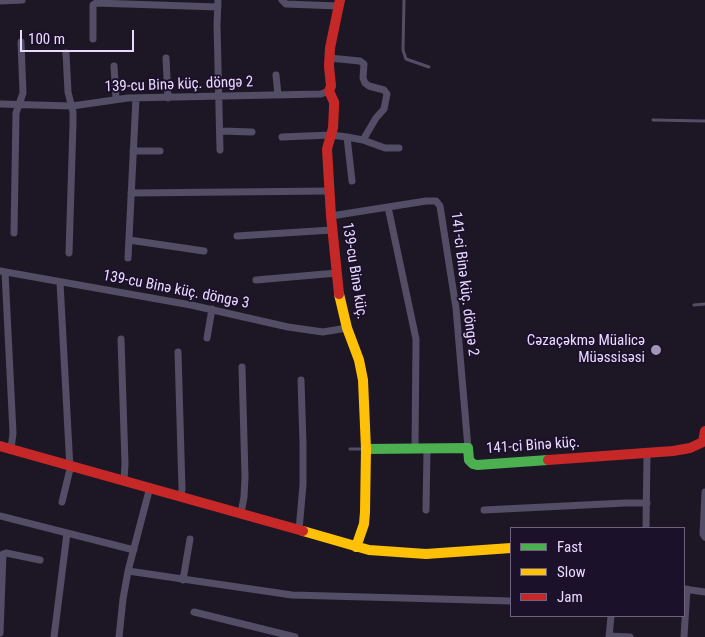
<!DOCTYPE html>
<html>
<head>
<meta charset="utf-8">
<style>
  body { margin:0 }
  #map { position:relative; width:705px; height:637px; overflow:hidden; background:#1d1725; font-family:"Roboto Condensed",sans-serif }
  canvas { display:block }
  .legend { position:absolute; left:510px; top:527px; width:175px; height:90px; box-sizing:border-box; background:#1c112b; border:1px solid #6e6280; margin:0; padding:6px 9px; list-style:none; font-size:15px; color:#e8dbff }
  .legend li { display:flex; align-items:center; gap:10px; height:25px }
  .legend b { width:25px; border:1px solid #6e6280 }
  .scale { position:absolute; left:20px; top:30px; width:114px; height:22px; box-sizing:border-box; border:2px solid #e8dbff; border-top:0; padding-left:6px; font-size:15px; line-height:18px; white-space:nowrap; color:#e8dbff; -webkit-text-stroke:4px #1c112b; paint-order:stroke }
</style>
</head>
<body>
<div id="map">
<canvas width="705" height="637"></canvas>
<ul class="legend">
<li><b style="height:6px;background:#4caf50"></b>Fast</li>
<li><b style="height:6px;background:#ffc107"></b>Slow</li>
<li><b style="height:6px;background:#c62828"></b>Jam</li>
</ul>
<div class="scale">100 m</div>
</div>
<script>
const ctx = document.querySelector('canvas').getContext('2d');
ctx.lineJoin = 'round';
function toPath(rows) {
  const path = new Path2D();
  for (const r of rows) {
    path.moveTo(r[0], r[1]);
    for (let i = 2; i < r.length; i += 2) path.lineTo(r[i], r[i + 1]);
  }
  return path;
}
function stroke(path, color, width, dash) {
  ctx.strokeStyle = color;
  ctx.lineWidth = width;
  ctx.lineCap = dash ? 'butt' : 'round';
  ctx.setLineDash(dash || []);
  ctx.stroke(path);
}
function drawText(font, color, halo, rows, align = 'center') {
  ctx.font = font + ' "Roboto Condensed",sans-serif';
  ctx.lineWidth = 4;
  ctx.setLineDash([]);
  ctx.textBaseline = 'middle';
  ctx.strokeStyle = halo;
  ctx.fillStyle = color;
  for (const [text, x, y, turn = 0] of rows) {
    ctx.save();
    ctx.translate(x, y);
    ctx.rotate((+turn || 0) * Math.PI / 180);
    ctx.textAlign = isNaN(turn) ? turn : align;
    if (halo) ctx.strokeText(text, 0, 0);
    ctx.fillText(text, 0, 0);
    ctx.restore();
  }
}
const lane = toPath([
  [404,0,403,50,406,59,429,67],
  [653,120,705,121],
  [694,305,705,304],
  [350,449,364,449]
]);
const street = toPath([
  [218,0,217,25,220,150],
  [282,0,286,4,338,6],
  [0,1,22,0],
  [93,39,93,5,96,3,218,7],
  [66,53,68,92,73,112,73,124,69,253],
  [166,58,168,98],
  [329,58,360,61,364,64,363,78,365,83,369,86,384,90,387,94,384,109,376,118,363,140],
  [114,66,116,99],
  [276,75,278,95],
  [0,104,72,106,128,98,321,94,329,91],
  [221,131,252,132],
  [282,137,331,135,347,137,363,140,385,148,399,148],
  [347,137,352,181],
  [133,151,160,151],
  [131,193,330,191],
  [388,207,416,339,415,449],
  [331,216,426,201,436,201,440,206,456,308,468,448],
  [14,233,16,113,23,93,21,42],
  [237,236,332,230],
  [129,240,204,251],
  [128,258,136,98],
  [0,271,191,305,288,327,323,332,347,328],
  [5,272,13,433,11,449],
  [256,280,337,273],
  [60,282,70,469,62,502],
  [207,338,212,309],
  [121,339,125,464,124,480],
  [178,352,182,489,181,495],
  [705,492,703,534,705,537],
  [426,510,427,449],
  [484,510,625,503,647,503],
  [241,513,244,497,245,477,242,367],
  [0,516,134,550],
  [646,528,647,453],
  [299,530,303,485,303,444,301,380],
  [128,571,292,595,511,601],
  [183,580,190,539],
  [684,589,705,592],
  [194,612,295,637],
  [0,633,3,554,6,553,40,560],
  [609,636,630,637],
  [54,637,67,533],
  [119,637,123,599,128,571,150,487],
  [609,637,611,616],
  [684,637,687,589]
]);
const fast = toPath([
  [366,449,468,448,469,460,473,464,477,465,548,460]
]);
const slow = toPath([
  [339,294,347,328,359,360,363,380,366,449,365,512,364,524,356,547],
  [303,531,369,550,426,554,511,548]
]);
const jam = toPath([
  [339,294,331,216,327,149,333,128,334,108,334,102,329,91,331,86,329,66,330,48,340,0],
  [0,446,303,531],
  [548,460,673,451,690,448,703,442,705,431]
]);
const markers = [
  [656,350,6,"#a196b3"]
];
const streetNames = [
  ["139-cu Binə küç. döngə 2",179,85,-2],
  ["139-cu Binə küç.",354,271,81],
  ["141-ci Binə küç. döngə 2",464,284,83],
  ["139-cu Binə küç. döngə 3",176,290,11],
  ["141-ci Binə küç.",533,446,-4]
];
const poiNames = [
  ["Cəzaçəkmə Müalicə",645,341],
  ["Müəssisəsi",645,358]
];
stroke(lane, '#534d65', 3);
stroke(street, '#534d65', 7);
stroke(fast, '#4caf50', 10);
stroke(slow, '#ffc107', 10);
stroke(jam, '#c62828', 10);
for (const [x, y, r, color] of markers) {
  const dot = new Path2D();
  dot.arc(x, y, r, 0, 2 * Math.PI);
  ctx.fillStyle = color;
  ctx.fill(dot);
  stroke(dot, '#1c112b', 2);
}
drawText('15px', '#e8dbff', '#1c112b', streetNames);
drawText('15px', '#e8dbff', '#1c112b', poiNames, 'right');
</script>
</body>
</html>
